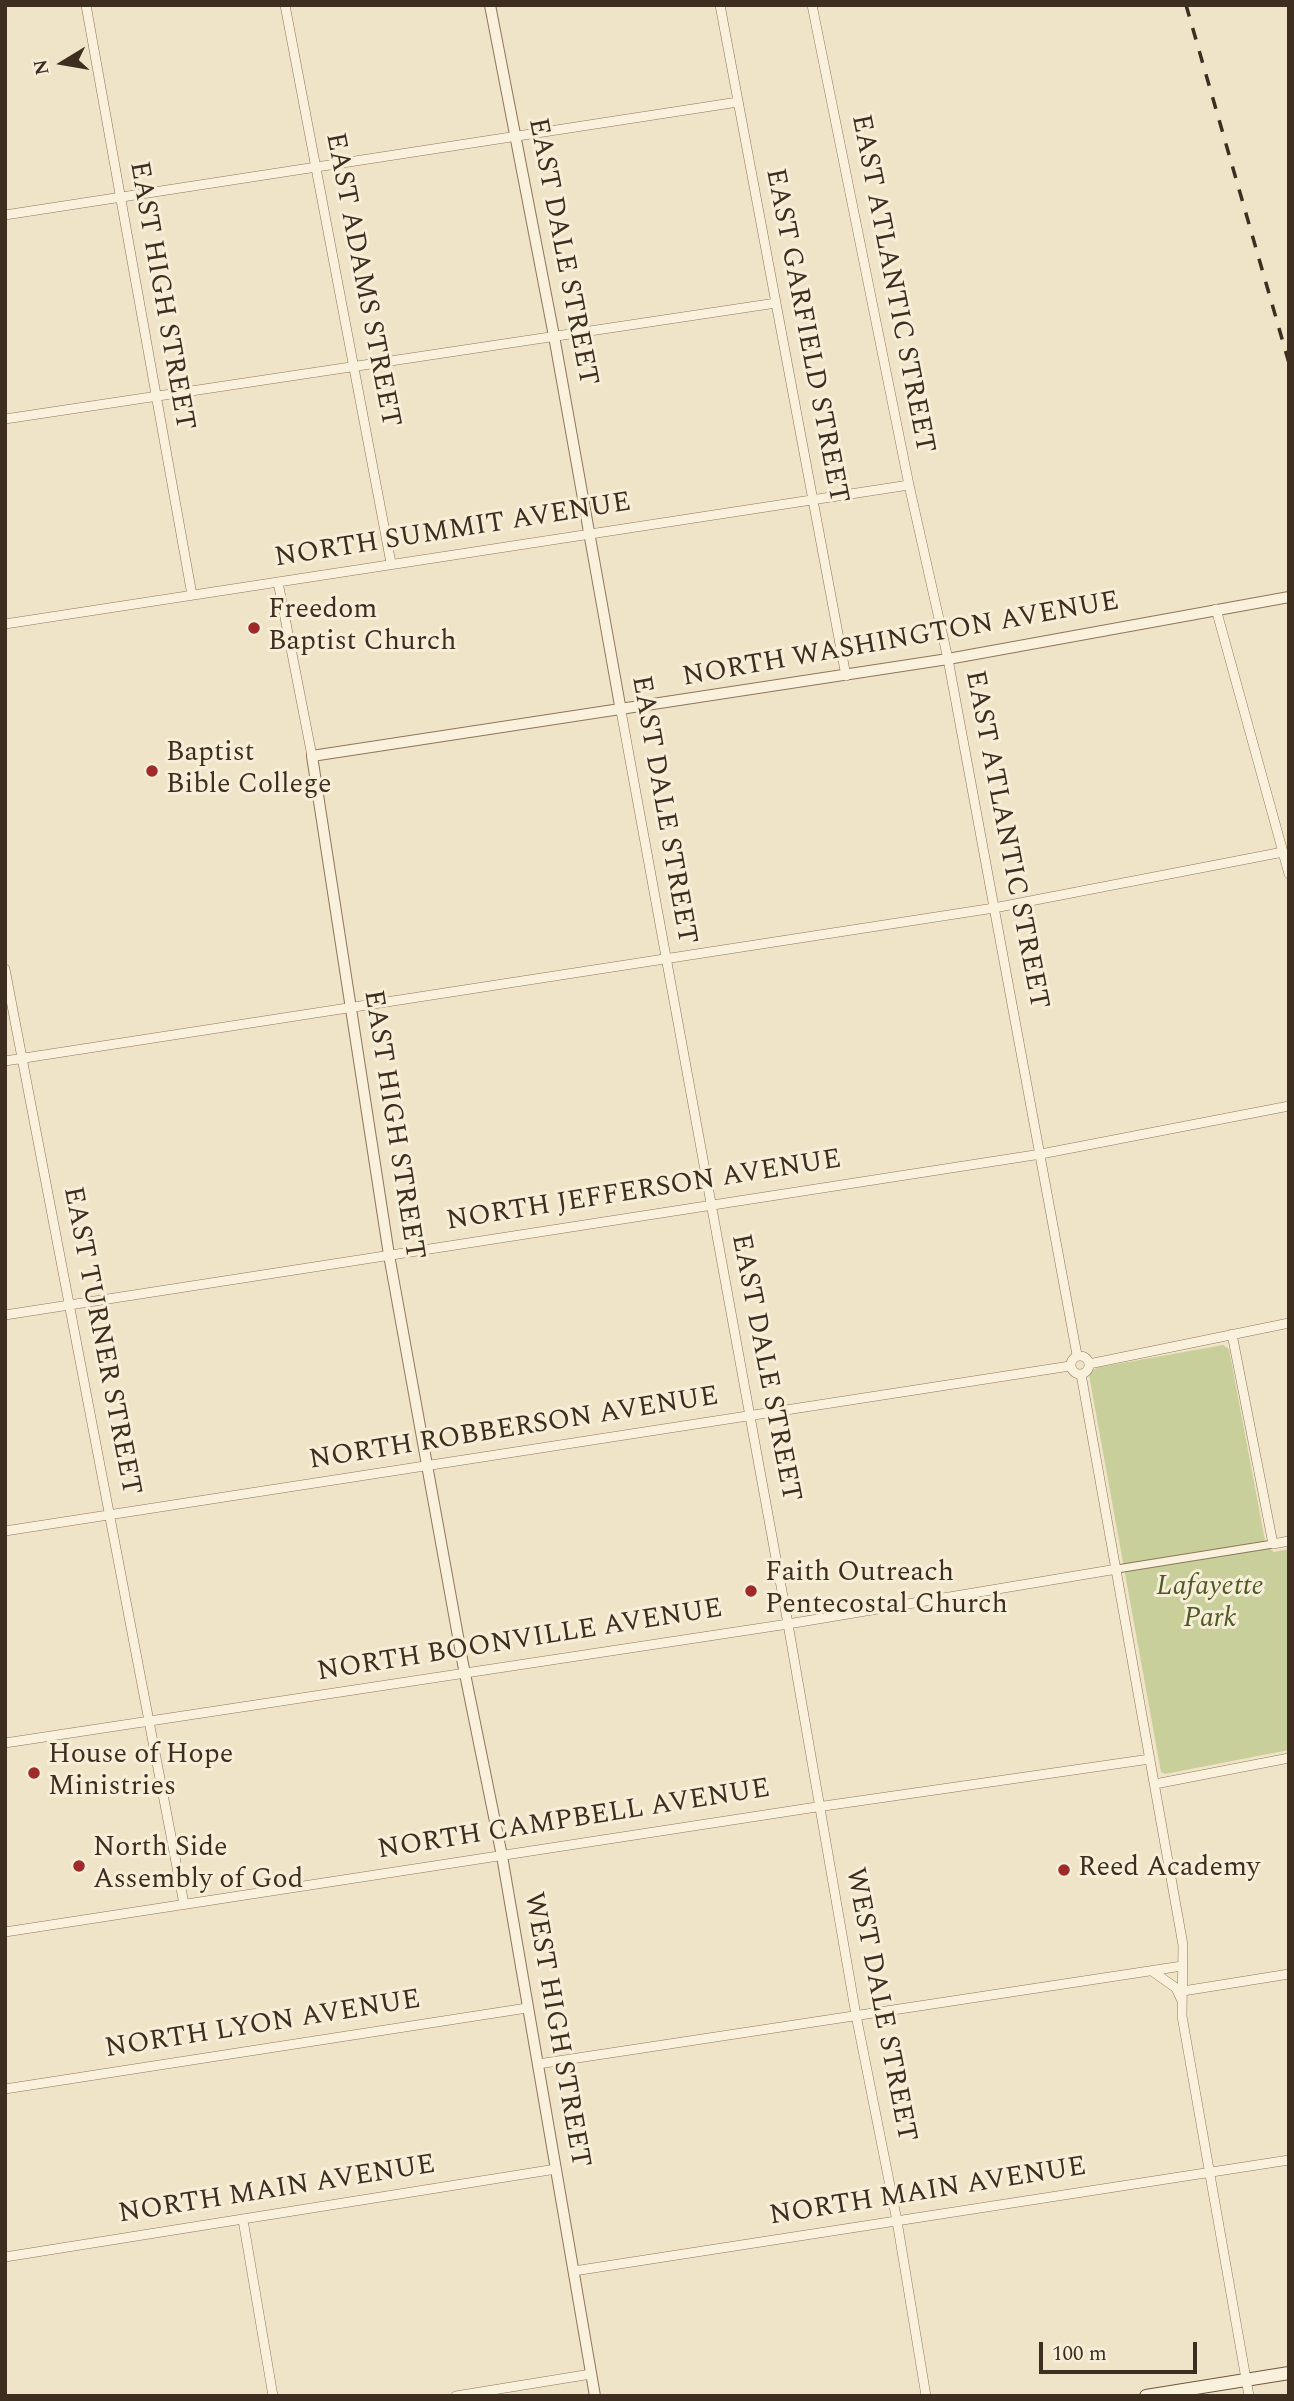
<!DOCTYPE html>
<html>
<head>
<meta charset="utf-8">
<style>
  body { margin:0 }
  #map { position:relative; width:1294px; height:2401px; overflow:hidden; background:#f0e4c8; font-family:Spectral,serif }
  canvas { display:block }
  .frame { position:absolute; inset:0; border:7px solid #3d2e20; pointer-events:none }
  .north { position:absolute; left:28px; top:28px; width:70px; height:70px; -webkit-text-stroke:5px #f7eed8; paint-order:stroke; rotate:259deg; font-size:19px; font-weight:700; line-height:28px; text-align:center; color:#3d2e20 }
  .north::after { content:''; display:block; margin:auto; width:24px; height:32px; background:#3d2e20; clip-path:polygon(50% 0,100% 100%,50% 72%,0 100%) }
  .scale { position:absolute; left:1039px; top:2342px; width:158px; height:32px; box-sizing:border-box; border:4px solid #3d2e20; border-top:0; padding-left:9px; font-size:21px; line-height:24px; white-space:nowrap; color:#3d2e20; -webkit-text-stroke:5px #f7eed8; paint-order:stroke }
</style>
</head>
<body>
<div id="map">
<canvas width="1294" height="2401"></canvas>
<div class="frame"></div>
<div class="north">N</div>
<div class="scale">100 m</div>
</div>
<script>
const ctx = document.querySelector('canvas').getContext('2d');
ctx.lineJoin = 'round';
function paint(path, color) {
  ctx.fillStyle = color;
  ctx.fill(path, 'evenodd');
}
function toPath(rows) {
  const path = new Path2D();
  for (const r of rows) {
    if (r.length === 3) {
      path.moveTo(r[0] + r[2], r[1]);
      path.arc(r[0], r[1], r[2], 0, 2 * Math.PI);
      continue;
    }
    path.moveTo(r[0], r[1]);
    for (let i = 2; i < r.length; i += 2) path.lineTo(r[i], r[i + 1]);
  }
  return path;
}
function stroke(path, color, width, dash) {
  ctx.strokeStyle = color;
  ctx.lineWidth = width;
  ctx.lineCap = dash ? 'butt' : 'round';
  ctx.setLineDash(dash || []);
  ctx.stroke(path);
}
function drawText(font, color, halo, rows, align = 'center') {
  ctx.font = font + ' Spectral,serif';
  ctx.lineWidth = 6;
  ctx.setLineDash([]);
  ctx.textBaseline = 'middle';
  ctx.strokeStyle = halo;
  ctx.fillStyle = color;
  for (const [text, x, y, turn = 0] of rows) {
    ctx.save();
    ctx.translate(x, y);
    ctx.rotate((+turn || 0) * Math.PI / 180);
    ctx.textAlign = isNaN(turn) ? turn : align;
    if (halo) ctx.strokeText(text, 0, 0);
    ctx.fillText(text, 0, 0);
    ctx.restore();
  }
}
const green = toPath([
  [1223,1345,1229,1349,1266,1546,1274,1552,1289,1549,1289,1750,1165,1774,1161,1772,1089,1375,1092,1370,1100,1367]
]);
const pedestrian = toPath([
  [1117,1569,1273,1544]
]);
const minor = toPath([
  [86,5,192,595],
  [285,5,391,563],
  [720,5,846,676],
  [812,5,909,485,948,659,1077,1355],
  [5,215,738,102],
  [5,419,776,303],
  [278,582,312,756],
  [1216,609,1289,874],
  [5,624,909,485],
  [621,711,788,1624,856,2015,897,2221,926,2396],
  [5,969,184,1904],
  [5,1061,994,908,1283,852],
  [5,1315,1041,1154,1289,1106],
  [1232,1334,1273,1544,1289,1541],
  [1080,1365,9],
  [1089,1364,1289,1323],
  [1081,1374,1183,1945,1182,2016,1249,2396],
  [5,1531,1070,1366],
  [5,1743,788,1624,1117,1569],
  [1155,1784,1289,1758],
  [5,1932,810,1808,1150,1759],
  [1152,1971,1176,1988,1181,1999],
  [1183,1991,1289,1974],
  [538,2064,1182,1966],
  [5,2089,527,2008],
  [243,2220,273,2396],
  [5,2257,556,2169],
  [574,2271,1289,2160],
  [456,2396,591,2374]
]);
const tertiary = toPath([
  [490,5,554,336,621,711],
  [595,2396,502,1856,463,1664,389,1255,312,756,948,659,1289,597]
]);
const secondary = toPath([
  [1146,2396,1289,2373]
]);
const rail = toPath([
  [1186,5,1289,363]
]);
const markers = [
  [254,628,7,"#9e2a2b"],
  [152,771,7,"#9e2a2b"],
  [751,1591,7,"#9e2a2b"],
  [34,1773,7,"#9e2a2b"],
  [79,1866,7,"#9e2a2b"],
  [1064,1870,7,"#9e2a2b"]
];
const streetNames = [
  ["EAST DALE STREET",561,252,79],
  ["EAST ADAMS STREET",361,280,79],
  ["EAST ATLANTIC STREET",891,284,79],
  ["EAST HIGH STREET",160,296,80],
  ["EAST GARFIELD STREET",805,336,79],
  ["NORTH SUMMIT AVENUE",453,532,-9],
  ["NORTH WASHINGTON AVENUE",901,641,-10],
  ["EAST DALE STREET",662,810,80],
  ["EAST ATLANTIC STREET",1005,840,79],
  ["EAST HIGH STREET",392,1125,81],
  ["NORTH JEFFERSON AVENUE",644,1192,-9],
  ["EAST TURNER STREET",100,1341,79],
  ["EAST DALE STREET",764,1368,79],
  ["NORTH ROBBERSON AVENUE",514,1430,-9],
  ["NORTH BOONVILLE AVENUE",520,1642,-9],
  ["NORTH CAMPBELL AVENUE",574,1821,-9],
  ["WEST DALE STREET",879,2005,79],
  ["NORTH LYON AVENUE",263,2026,-9],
  ["WEST HIGH STREET",555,2030,80],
  ["NORTH MAIN AVENUE",277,2191,-9],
  ["NORTH MAIN AVENUE",928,2193,-9]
];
const poiNames = [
  ["Freedom",268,612],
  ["Baptist Church",268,644],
  ["Baptist",166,755],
  ["Bible College",166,787],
  ["Faith Outreach",765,1575],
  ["Pentecostal Church",765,1607],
  ["House of Hope",48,1757],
  ["Ministries",48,1789],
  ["North Side",93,1850],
  ["Assembly of God",93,1882],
  ["Reed Academy",1078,1870]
];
const parkNames = [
  ["Lafayette",1210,1589],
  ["Park",1210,1621]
];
paint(green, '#c9cf9b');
stroke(pedestrian, '#8d765c', 9);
stroke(minor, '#8d765c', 10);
stroke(tertiary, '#8d765c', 12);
stroke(secondary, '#6f573f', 14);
stroke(pedestrian, '#faf1dc', 7);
stroke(minor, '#faf1dc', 9);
stroke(tertiary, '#faf1dc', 10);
stroke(secondary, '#faf1dc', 12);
stroke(rail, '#3d2e20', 3.5, [12, 12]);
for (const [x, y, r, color] of markers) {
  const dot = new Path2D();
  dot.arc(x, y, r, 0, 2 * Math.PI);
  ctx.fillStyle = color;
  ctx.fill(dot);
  stroke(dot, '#f7eed8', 2.5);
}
drawText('28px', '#3d2e20', '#f7eed8', streetNames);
drawText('28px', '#3d2e20', '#f7eed8', poiNames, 'left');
drawText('italic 28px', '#4d5a26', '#f7eed8', parkNames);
</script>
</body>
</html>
